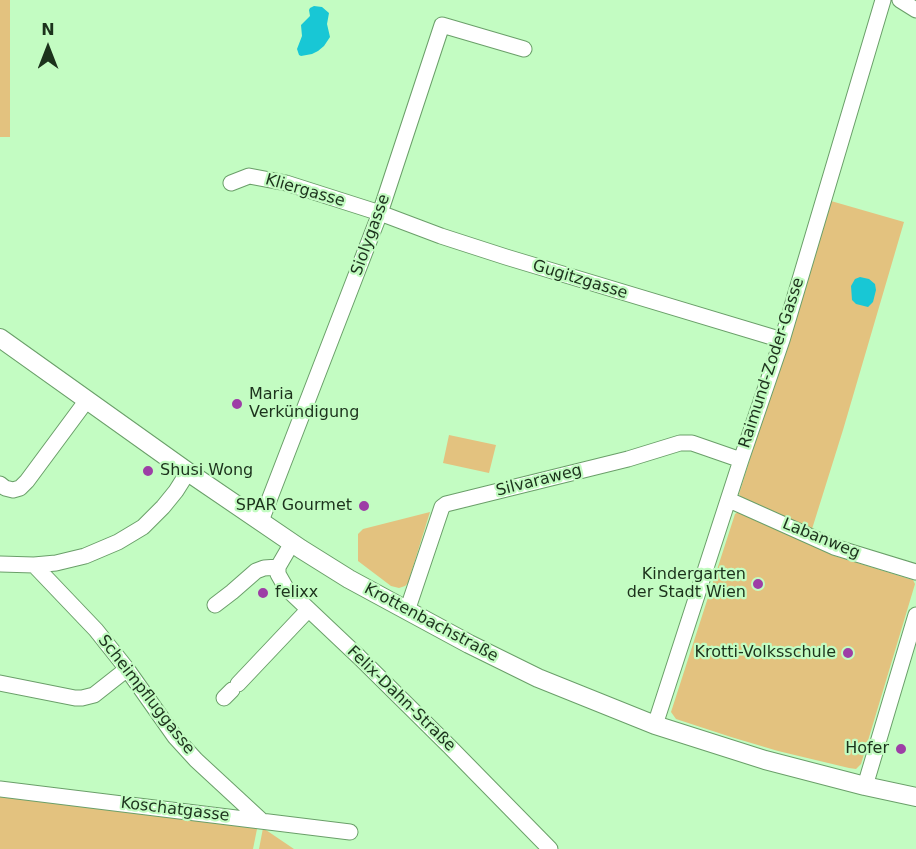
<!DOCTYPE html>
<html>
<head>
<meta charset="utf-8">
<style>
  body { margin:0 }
  #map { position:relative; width:916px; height:849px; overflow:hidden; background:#c3fcc2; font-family:"DejaVu Sans",sans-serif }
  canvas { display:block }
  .north { position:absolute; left:18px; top:18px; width:60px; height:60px; -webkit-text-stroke:4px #c3fcc2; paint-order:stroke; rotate:0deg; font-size:16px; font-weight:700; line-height:24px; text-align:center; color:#1c321c }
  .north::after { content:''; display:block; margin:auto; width:21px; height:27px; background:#1c321c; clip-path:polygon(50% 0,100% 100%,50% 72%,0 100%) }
</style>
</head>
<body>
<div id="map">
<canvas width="916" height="849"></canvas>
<div class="north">N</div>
</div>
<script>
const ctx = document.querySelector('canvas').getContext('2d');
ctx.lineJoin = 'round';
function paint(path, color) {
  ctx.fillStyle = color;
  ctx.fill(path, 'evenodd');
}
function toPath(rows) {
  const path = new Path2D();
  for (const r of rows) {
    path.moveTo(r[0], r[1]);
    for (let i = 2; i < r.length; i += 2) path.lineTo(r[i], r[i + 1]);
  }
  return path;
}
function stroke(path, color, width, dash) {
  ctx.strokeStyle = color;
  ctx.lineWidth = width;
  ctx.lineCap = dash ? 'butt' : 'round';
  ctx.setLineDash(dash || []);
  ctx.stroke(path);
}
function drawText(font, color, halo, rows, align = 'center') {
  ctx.font = font + ' "DejaVu Sans",sans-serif';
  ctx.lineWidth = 4.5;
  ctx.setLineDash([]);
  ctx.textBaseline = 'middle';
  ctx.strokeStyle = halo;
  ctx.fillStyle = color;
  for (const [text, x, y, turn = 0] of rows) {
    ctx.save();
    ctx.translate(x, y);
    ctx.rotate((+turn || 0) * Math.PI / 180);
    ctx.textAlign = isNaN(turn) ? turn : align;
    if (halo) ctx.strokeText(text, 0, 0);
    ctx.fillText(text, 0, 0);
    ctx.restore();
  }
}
const green = toPath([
  [0,0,10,0,10,137,0,137],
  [831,201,904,222,843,430,812,529,741,497,739,494],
  [449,435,496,445,489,473,443,463],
  [430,512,408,583,405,586,399,588,391,586,358,561,358,534,363,529],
  [738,512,835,556,913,580,915,584,861,764,856,769,849,768,778,751,731,737,676,719,671,712,735,514],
  [0,793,258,824,253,849,0,849],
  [263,828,294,849,259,849]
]);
const water = toPath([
  [314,6,322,7,329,13,327,24,330,37,324,46,318,51,312,54,301,56,299,55,297,49,302,36,301,25,310,16,309,10,310,8],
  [860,277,869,279,875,284,876,290,873,302,868,307,856,304,852,300,851,286,855,279]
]);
const minor = toPath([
  [900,0,916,10],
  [231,183,249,176,286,183,380,213,441,236,506,257,782,340],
  [0,484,5,488,13,490,20,488,27,481,87,400],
  [729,500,834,547,916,572],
  [261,521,380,213,442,25,524,49],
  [292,543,278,567,278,574,286,588,359,657,450,747,550,849],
  [0,564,34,565,56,563,85,556,118,542,143,527,163,507,176,491,188,472],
  [34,565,96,630,127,669,175,737,196,760,262,821],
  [215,605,232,592,256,571,264,568,278,567],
  [407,611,442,507,446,504,628,459,680,443,692,443,741,460],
  [0,683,75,698,82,698,94,695,127,669],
  [238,684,308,610],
  [224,698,232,690],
  [655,725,741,460,782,340,883,0],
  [865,786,916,615],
  [0,789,350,832]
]);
const major = toPath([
  [0,338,188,472,301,549,349,579,469,644,538,678,655,725,765,760,865,786,916,797]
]);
const markers = [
  [237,404,6,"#9d3ea6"],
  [148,471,6,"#9d3ea6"],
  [364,506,6,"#9d3ea6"],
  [758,584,6,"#9d3ea6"],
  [263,593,6,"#9d3ea6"],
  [848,653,6,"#9d3ea6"],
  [901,749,6,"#9d3ea6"]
];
const streetNames = [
  ["Kliergasse",305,191,16],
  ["Siolygasse",371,235,-70],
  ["Gugitzgasse",580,280,17],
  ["Raimund-Zoder-Gasse",772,363,-72],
  ["Silvaraweg",539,481,-14],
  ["Labanweg",821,539,22],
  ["Krottenbachstraße",431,623,28],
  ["Scheimpfluggasse",146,695,52],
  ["Felix-Dahn-Straße",401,699,44],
  ["Koschatgasse",175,810,7]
];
const poiNames = [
  ["Maria",249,395,"left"],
  ["Verkündigung",249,413,"left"],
  ["Shusi Wong",160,471,"left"],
  ["SPAR Gourmet",352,506],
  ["Kindergarten",746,575],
  ["der Stadt Wien",746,593],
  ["felixx",275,593,"left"],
  ["Krotti-Volksschule",836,653],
  ["Hofer",889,749]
];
paint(green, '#e3c27f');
paint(water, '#18c7d5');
stroke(minor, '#6a9f69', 17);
stroke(major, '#6a9f69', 20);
stroke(minor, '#fff', 15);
stroke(major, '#fff', 18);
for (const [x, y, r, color] of markers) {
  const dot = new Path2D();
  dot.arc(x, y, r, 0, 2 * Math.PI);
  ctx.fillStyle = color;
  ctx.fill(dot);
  stroke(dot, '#c3fcc2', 2);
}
drawText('16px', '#1c321c', '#c3fcc2', streetNames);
drawText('16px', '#1c321c', '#c3fcc2', poiNames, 'right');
</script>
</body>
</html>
